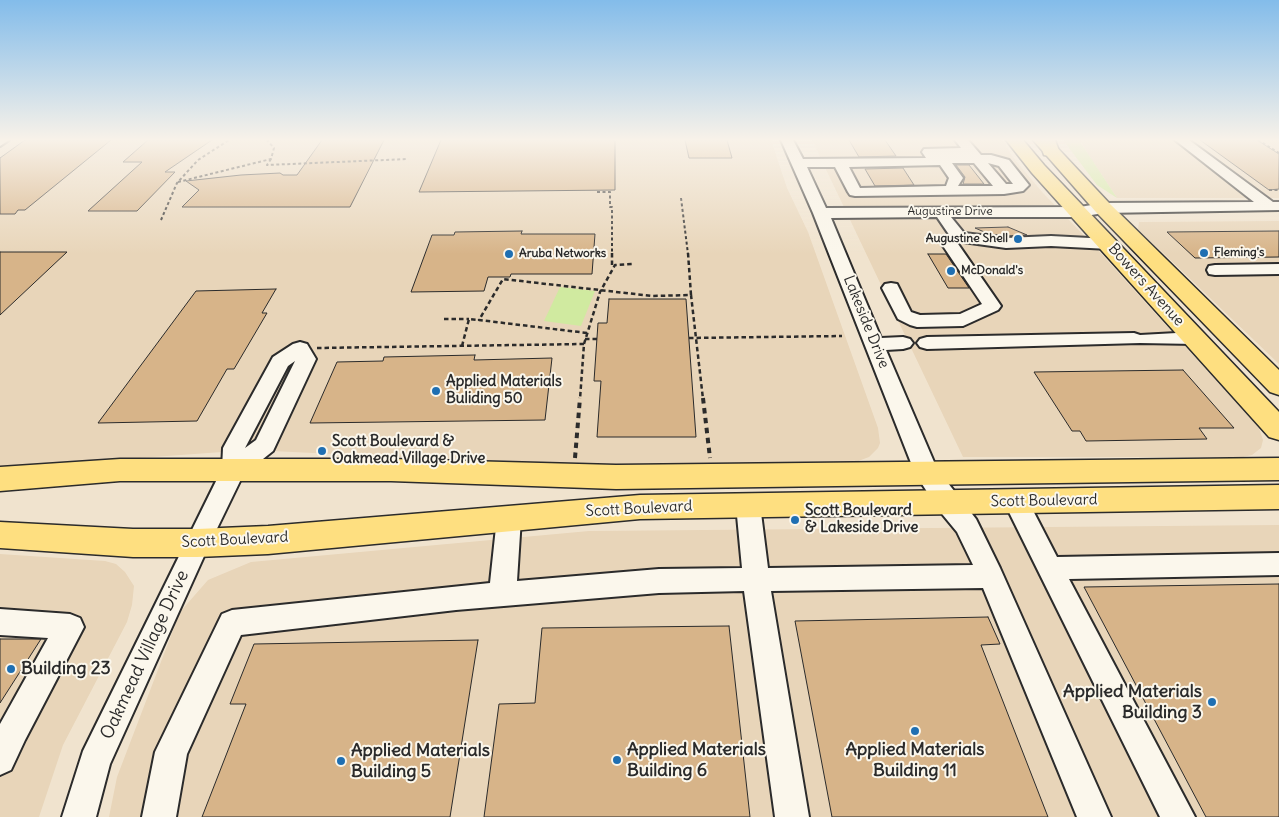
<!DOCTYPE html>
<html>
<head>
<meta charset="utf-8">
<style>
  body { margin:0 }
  canvas { display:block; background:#f0e3ce }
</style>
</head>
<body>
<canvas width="1279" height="817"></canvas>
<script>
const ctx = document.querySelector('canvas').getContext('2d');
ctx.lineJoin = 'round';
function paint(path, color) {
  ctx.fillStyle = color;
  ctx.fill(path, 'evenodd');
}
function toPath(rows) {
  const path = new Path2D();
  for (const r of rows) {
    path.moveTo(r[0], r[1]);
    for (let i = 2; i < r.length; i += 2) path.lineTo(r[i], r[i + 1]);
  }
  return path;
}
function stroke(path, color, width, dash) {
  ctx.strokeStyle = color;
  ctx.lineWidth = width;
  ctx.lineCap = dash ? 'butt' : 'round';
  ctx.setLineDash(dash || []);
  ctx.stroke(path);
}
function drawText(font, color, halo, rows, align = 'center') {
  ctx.font = font + ' Delius,sans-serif';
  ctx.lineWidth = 4;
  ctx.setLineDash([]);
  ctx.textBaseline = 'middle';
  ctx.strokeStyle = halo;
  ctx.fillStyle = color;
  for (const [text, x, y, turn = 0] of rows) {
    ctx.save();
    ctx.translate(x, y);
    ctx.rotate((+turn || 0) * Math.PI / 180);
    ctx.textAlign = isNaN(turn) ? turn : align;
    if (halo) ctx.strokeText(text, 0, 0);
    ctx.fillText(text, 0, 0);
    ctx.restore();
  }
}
const built = toPath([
  [0,140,771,140,787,188,808,232,878,428,880,443,878,448,869,457,853,463,612,467,250,450,0,468],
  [812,140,1002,140,1015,160,1043,193,1097,249,1259,428,1263,440,1261,448,1252,455,1243,457,963,457],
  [1079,140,1279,140,1279,198,1117,198],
  [1279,221,1279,364,1138,229,1139,222],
  [1279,525,1279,817,109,817,117,777,180,612,208,580,251,562,589,531],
  [0,554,105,561,116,564,125,572,134,586,132,605,127,622,63,745,39,817,0,817]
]);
const green = toPath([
  [1063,140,1079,140,1117,198,1097,185],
  [560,287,595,291,581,326,544,321]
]);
const building = toPath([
  [25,140,111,140,25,210,18,210,15,214,0,214,0,158,25,140],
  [148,140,212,140,165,172,175,172,137,211,88,211,142,162,123,162,148,140],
  [322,140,384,140,350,207,182,207,199,190,186,181,241,175,280,173,283,175,297,175,322,140],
  [441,140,615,140,615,190,419,192,441,140],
  [685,140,727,140,732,158,689,158,685,140],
  [849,140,885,140,896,156,859,157,849,140],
  [1200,140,1257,140,1279,154,1279,189,1269,190,1200,140],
  [956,165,969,165,984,184,963,184,965,177,956,165],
  [903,168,914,185,875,186,865,169,903,168],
  [1008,227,1027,235,1006,236,989,234,975,228,1008,227],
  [522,231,521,234,595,234,592,274,511,274,510,277,488,277,484,291,411,292,432,235,454,235,455,232,522,231],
  [1279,231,1279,257,1195,258,1167,232,1279,231],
  [0,252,67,252,0,315,0,252],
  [928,254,946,254,969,288,948,288,928,254],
  [276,289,262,313,267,313,234,369,227,369,197,421,98,423,196,291,276,289],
  [609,299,686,299,696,437,597,437,601,381,594,381,598,323,607,323,609,299],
  [475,355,474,360,552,358,545,420,310,423,337,362,383,361,384,357,475,355],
  [1183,370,1234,428,1199,428,1207,439,1086,441,1080,431,1072,431,1034,372,1183,370],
  [1279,584,1279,817,1206,817,1084,587,1279,584],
  [988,617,1000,644,981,645,1048,817,832,817,795,621,988,617],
  [729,626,750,817,484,817,499,704,535,703,542,628,729,626],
  [0,639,41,639,0,703,0,639],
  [478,640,450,817,202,817,246,704,230,704,254,644,478,640]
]);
const pathFar2 = toPath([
  [1258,140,1279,153],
  [271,159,267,165,407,159],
  [178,182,271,159,274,148,267,140],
  [1269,190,1279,190],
  [597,192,610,192,610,207,612,207,612,254],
  [681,198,688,254],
  [161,220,177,183,198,160,229,140]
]);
const pathFar1 = toPath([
  [612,253,612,268],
  [688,253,691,295],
  [444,319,469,319],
  [587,333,479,320,503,279,652,296,691,295,703,399],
  [689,338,842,336],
  [585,339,597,339],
  [584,344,600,292,615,265,632,264],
  [462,346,469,319,479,320],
  [317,348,584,344,580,399]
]);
const path = toPath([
  [703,398,710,458],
  [575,458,580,398]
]);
const minor = toPath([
  [0,140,9,140,0,146,0,140],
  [781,140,793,140,803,159,926,158,922,152,924,149,961,148,955,140,968,140,981,155,991,155,1009,160,1029,185,1023,191,1004,194,855,196,850,195,848,192,835,167,807,167,826,208,1080,207,1103,203,1254,202,1175,140,1189,140,1273,202,1279,202,1279,210,1103,213,1080,217,951,217,964,233,1006,238,1051,236,1109,239,1115,241,1117,244,1115,247,1109,249,1051,246,1006,248,956,241,1001,306,998,310,963,326,917,327,910,325,898,319,882,288,885,284,891,283,897,284,911,312,920,315,960,314,982,304,939,240,941,237,950,236,937,217,831,218,881,338,903,337,910,339,913,343,910,347,903,349,886,350,937,469,976,519,1000,568,1111,817,1077,817,983,588,771,591,809,817,775,817,744,591,659,593,456,610,241,635,187,754,176,817,142,817,155,752,222,614,232,610,490,583,497,518,500,511,509,508,518,511,521,518,517,581,659,569,742,568,736,505,739,498,748,495,757,498,760,505,768,568,973,565,957,532,938,509,915,473,813,213,781,140],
  [952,163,974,163,993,186,958,186,963,178,952,163],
  [988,163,999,166,1013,184,1006,184,988,163],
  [940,165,949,178,946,186,860,188,849,167,940,165],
  [1279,264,1279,274,1215,275,1209,274,1207,270,1209,266,1215,265,1279,264],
  [1195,332,1202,334,1205,338,1202,342,1195,344,1140,343,927,349,920,347,917,343,920,339,927,337,1134,333,1140,335,1195,332],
  [300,342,307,344,316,359,273,451,243,475,210,543,110,764,96,817,62,817,83,751,222,469,223,448,273,357,293,344,300,342],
  [295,361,256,440,245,448,288,366,295,361],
  [1016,492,1025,495,1057,557,1279,553,1279,575,1069,579,1195,817,1160,817,1004,502,1007,495,1016,492],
  [0,609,70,614,80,618,84,627,25,740,11,770,0,775,0,724,48,638,0,635,0,609]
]);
const major = toPath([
  [1006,140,1023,140,1044,165,1279,412,1279,440,1269,437,1032,173,1006,140],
  [1033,140,1050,140,1110,204,1279,370,1279,395,1270,392,1096,212,1033,140],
  [1279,458,1279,480,616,489,391,481,120,481,0,491,0,467,120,459,391,459,616,465,1279,458],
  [1279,485,1279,509,640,519,268,554,197,557,133,557,0,548,0,522,133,529,197,529,268,526,640,495,1279,485]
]);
const highway = toPath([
  [1039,140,1055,140,1059,151,1056,155,1050,156,1044,155,1039,140]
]);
const markers = [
  [1018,239,5,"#1f6fb2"],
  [1204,253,5,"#1f6fb2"],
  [509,254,5,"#1f6fb2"],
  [951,271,5,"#1f6fb2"],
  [436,391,5,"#1f6fb2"],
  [322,451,5,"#1f6fb2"],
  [795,520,5,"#1f6fb2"],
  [11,669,5,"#1f6fb2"],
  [1212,702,5,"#1f6fb2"],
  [915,731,5,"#1f6fb2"],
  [617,760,5,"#1f6fb2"],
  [341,761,5,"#1f6fb2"]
];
const farStreetnames = [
  ["Augustine Drive",950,212]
];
const farPoinames = [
  ["Augustine Shell",1008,239,"right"],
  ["Fleming's",1214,253],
  ["Aruba Networks",519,254],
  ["McDonald's",961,271]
];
const streetNames = [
  ["Bowers Avenue",1146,285,48],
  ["Lakeside Drive",866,322,68],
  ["Scott Boulevard",1044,501,-1],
  ["Scott Boulevard",639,509,-3],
  ["Scott Boulevard",235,540,-3]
];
const poiNames = [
  ["Applied Materials",446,382],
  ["Buliding 50",446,399],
  ["Scott Boulevard &",332,442],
  ["Oakmead Village Drive",332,459],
  ["Scott Boulevard",805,511],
  ["& Lakeside Drive",805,528]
];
const nearStreetnames = [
  ["Oakmead Village Drive",145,655,-65]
];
const nearPoinames = [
  ["Building 23",21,669],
  ["Applied Materials",1202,692,"right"],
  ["Building 3",1202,713,"right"],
  ["Applied Materials",627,750],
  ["Building 6",627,771],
  ["Applied Materials",915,750,"center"],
  ["Building 11",915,771,"center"],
  ["Applied Materials",351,751],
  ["Building 5",351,772]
];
paint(built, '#e8d5b9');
paint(green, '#d0eaa0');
paint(building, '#d7b489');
stroke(building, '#2b2b2b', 1);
stroke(minor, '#2b2b2b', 4);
stroke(major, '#2b2b2b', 3);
stroke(highway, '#2b2b2b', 3);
stroke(pathFar2, '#2b2b2b', 2, [3, 2.5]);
stroke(pathFar1, '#2b2b2b', 2.5, [4.5, 3]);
stroke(path, '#2b2b2b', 4, [5.5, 4.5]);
paint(minor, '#fbf7ec');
paint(major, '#fedf80');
paint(highway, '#fedf80');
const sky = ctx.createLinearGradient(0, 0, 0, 254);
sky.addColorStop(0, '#83bcea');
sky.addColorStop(0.55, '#f8f2e9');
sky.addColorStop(1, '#f8f2e900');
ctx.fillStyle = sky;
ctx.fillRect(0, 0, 1279, 254);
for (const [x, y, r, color] of markers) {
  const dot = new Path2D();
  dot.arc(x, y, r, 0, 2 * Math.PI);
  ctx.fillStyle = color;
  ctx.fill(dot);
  stroke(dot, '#fbf7ec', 2);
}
drawText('12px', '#2b2b2b', '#fbf7ec', farStreetnames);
drawText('bold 12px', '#2b2b2b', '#fbf7ec', farPoinames, 'left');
drawText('15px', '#2b2b2b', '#fbf7ec', streetNames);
drawText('bold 15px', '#2b2b2b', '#fbf7ec', poiNames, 'left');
drawText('18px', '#2b2b2b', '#fbf7ec', nearStreetnames);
drawText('bold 18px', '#2b2b2b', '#fbf7ec', nearPoinames, 'left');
</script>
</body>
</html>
